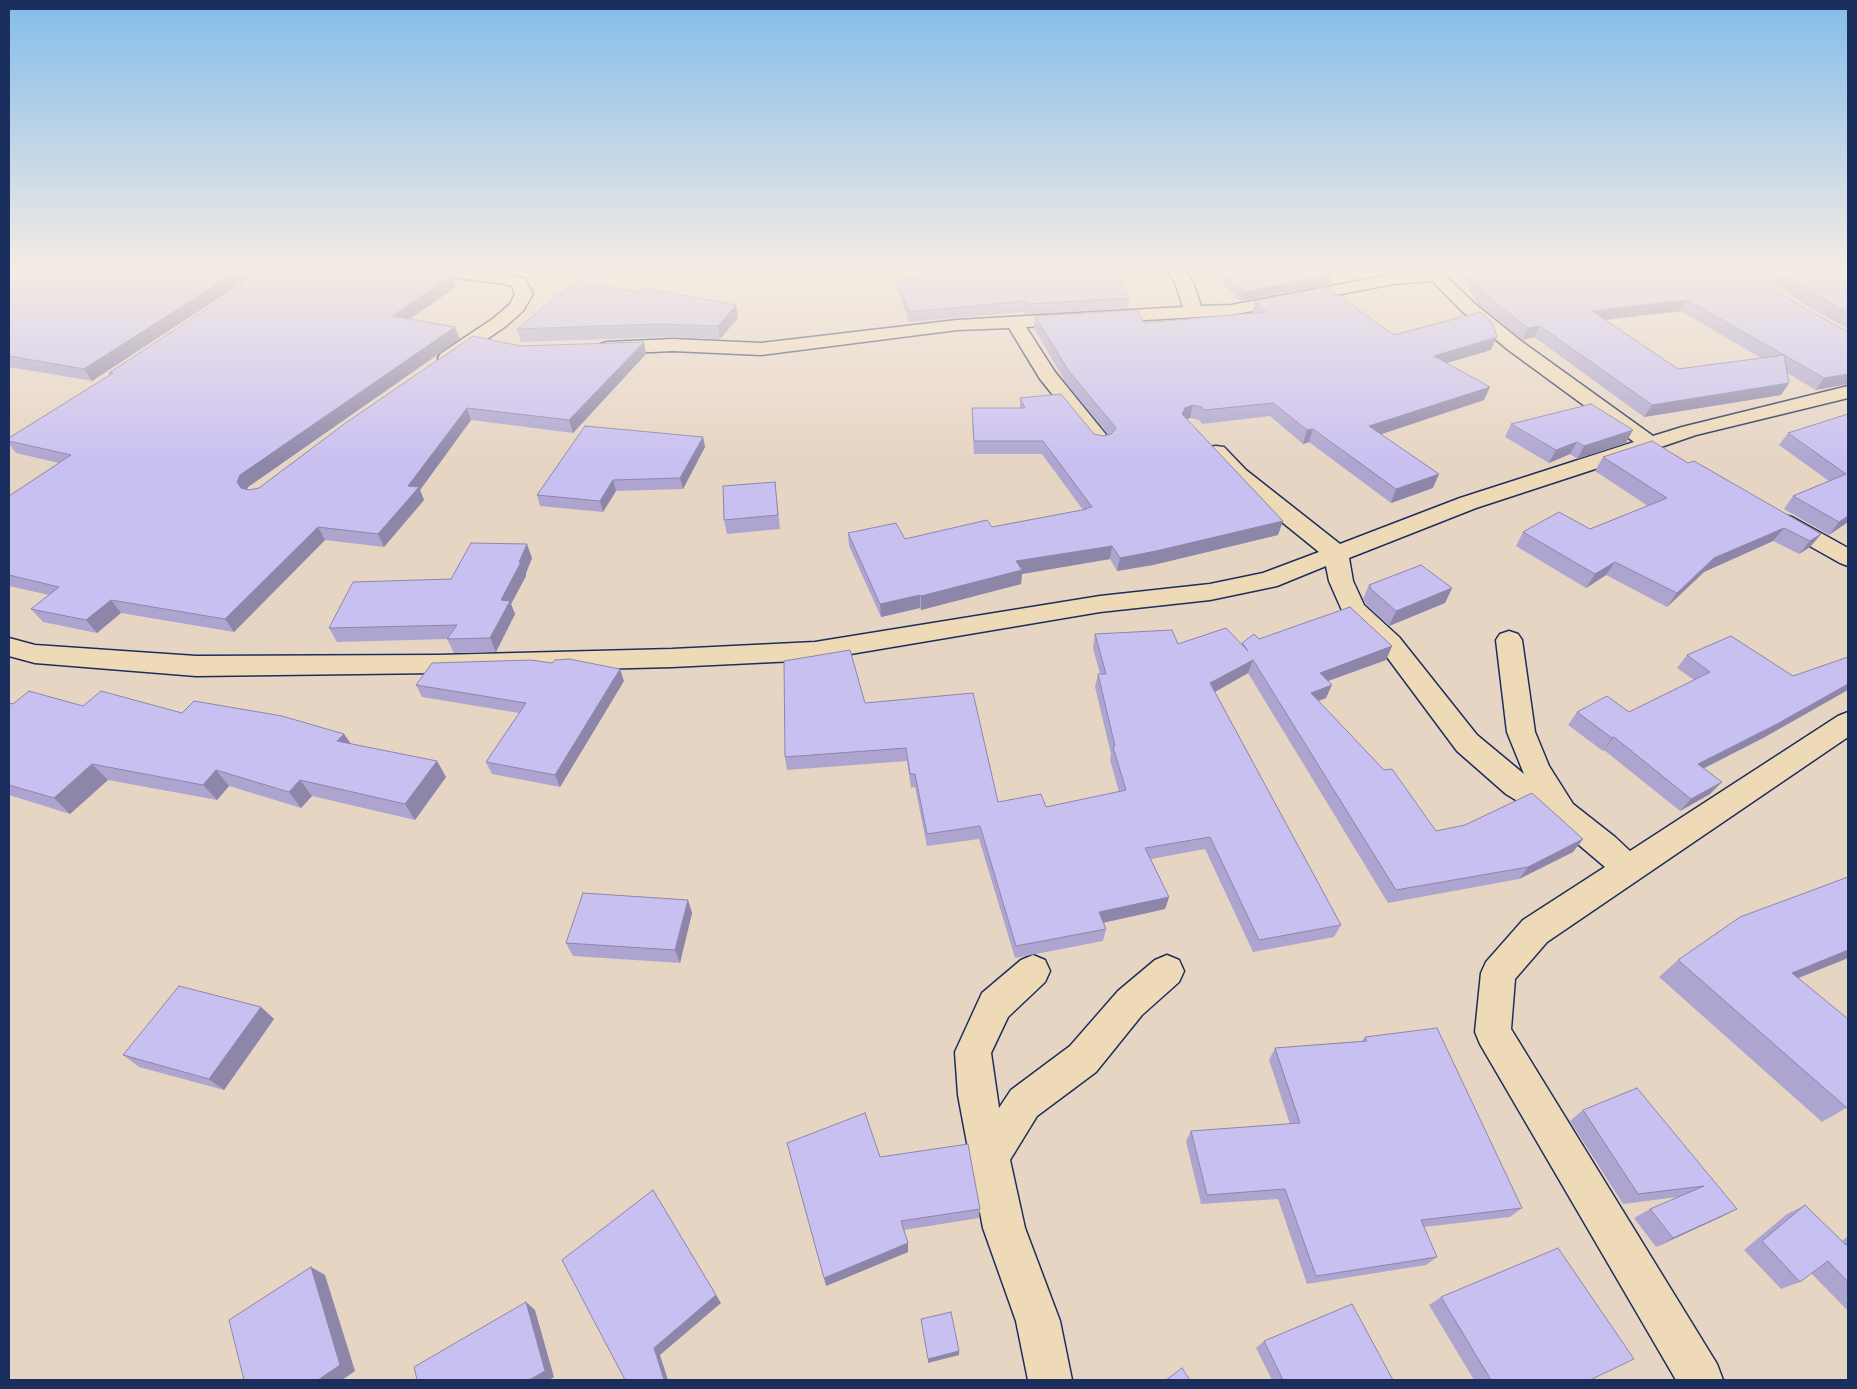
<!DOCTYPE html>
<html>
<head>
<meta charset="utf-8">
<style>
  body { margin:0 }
  #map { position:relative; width:1857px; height:1389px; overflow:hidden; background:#e7d5c4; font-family:Itim,sans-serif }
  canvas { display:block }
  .frame { position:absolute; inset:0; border:10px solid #1b2f5e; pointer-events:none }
</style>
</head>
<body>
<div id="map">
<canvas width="1857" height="1389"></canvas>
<div class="frame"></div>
</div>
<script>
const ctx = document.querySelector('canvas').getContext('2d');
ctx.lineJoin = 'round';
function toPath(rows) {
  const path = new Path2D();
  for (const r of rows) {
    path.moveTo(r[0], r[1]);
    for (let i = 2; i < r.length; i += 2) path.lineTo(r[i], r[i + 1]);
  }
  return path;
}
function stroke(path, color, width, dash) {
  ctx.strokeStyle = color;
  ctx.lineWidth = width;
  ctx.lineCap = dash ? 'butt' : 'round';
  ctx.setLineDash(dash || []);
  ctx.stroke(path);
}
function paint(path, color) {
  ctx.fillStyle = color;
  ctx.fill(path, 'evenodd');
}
const minor = toPath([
  [418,269,471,269,508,274,525,279,533,294,523,311,506,326,454,362,447,364,440,362,438,358,440,354,494,318,510,304,515,294,512,286,505,284,426,274,420,273,418,269],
  [1167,269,1184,269,1194,285,1201,306,1231,305,1394,274,1426,272,1426,269,1442,269,1444,274,1475,304,1521,341,1653,436,1682,427,1848,386,1848,398,1696,435,1661,447,1659,449,1650,451,1476,508,1349,558,1353,581,1364,605,1399,637,1477,735,1524,774,1507,732,1496,640,1500,634,1509,631,1518,634,1522,640,1535,732,1549,766,1573,804,1615,837,1630,851,1838,716,1848,712,1848,737,1547,942,1515,979,1511,1029,1717,1364,1723,1380,1676,1380,1480,1044,1475,1032,1481,973,1486,962,1523,920,1605,867,1552,822,1506,794,1457,751,1381,649,1344,615,1329,581,1326,566,1277,586,1210,600,1100,612,815,660,672,667,438,673,196,676,35,663,9,656,9,638,35,645,196,656,438,655,672,649,815,642,1100,596,1210,584,1263,573,1319,552,1230,480,1205,452,1208,447,1216,446,1224,447,1246,470,1340,544,1460,498,1634,442,1507,349,1463,312,1432,281,1394,284,1231,315,1026,327,1055,372,1112,442,1108,446,1101,448,1094,446,1040,379,1009,328,957,330,761,355,673,351,607,354,600,352,598,348,600,344,607,342,673,339,761,343,957,320,1183,307,1176,285,1167,269],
  [1784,515,1792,517,1848,548,1848,566,1840,563,1776,527,1772,522,1776,517,1784,515],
  [1033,955,1045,960,1050,971,1045,982,1008,1017,991,1053,999,1108,1011,1090,1070,1046,1118,991,1155,960,1167,955,1179,960,1184,971,1179,982,1142,1015,1096,1072,1037,1116,1010,1160,1025,1228,1060,1321,1072,1380,1028,1380,1016,1321,983,1228,958,1095,955,1052,982,993,1021,960,1033,955]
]);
const wall = toPath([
  [9,269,263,269,92,381,9,367],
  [965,269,1114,269,1129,298,1127,308,1026,314,1024,312,909,322,897,290,897,280,967,272],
  [1210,269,1323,269,1329,284,1240,301],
  [1450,269,1747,269,1797,304,1848,332,1848,384,1816,390,1787,373,1789,383,1781,395,1644,417,1534,337,1522,340,1478,304,1463,279],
  [1681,311,1761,358,1678,369,1606,320],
  [1751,269,1848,269,1848,329,1804,304],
  [456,287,409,319,460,339,248,487,247,490,249,490,259,488,520,346,646,354,573,433,471,420,420,490,424,500,384,547,325,540,234,632,121,613,97,633,43,622,31,609,49,595,9,586,9,496,59,463,16,453,9,444,9,438,110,375,109,373],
  [639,292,736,305,738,318,720,339,662,337,521,342,517,329],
  [1255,301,1394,335,1491,350,1447,363,1484,400,1380,434,1433,488,1391,503,1309,442,1303,444,1270,416,1202,424,1199,420,1190,418,1187,419,1278,535,1153,565,1117,571,1110,559,1022,574,1021,584,921,610,920,608,881,617,849,546,848,533,905,539,992,527,1083,510,1042,454,974,454,972,422,972,408,1020,408,1020,398,1094,434,1103,436,1109,435,1066,383,1034,328,1035,316,1144,323,1252,313],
  [1848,414,1848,522,1829,535,1784,509,1793,496,1829,481,1779,445,1788,433],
  [1511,424,1626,443,1577,459,1570,454,1549,463,1505,437],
  [703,437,705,447,683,489,616,491,603,512,540,506,537,495],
  [1603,457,1688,463,1821,534,1810,547,1799,554,1773,541,1704,572,1667,607,1606,575,1586,588,1516,546,1523,532,1590,529,1648,506,1595,471],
  [775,482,780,529,727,534,724,520],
  [532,558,526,573,526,576,511,604,515,614,496,652,454,653,447,639,337,642,329,628,451,579],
  [1369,585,1452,588,1445,603,1389,626,1365,603,1363,599],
  [1095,634,1178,644,1242,645,1242,643,1259,639,1392,646,1386,660,1328,681,1326,698,1318,701,1436,831,1583,839,1573,852,1519,879,1388,903,1248,673,1215,692,1341,925,1334,937,1253,952,1205,849,1151,859,1169,897,1165,909,1103,923,1106,929,1103,941,1015,958,979,839,927,846,915,787,911,788,907,761,787,770,785,757,865,703,998,802,1046,807,1119,792,1110,760,1111,754,1095,687,1098,674,1100,674,1093,648],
  [1731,636,1765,737,1703,768,1710,794,1680,811,1604,750,1603,751,1568,725,1577,712,1629,712,1694,680,1677,668,1687,655],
  [552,663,624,681,560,787,492,774,486,762,519,713,422,697,416,685],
  [9,703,13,704,83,706,182,713,344,734,351,744,437,761,446,777,415,820,312,796,301,808,229,786,217,800,108,780,70,814,9,795],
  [1848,877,1848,958,1799,978,1848,1107,1822,1122,1659,977,1678,960],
  [688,900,692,913,680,963,573,956,566,943],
  [261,1007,274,1019,224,1090,139,1067,123,1055],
  [1365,1037,1522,1208,1510,1217,1424,1227,1437,1257,1426,1265,1307,1284,1278,1199,1201,1204,1186,1141,1191,1131,1290,1124,1269,1060,1275,1048,1362,1041],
  [1583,1110,1737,1209,1719,1218,1656,1247,1634,1218,1650,1209,1678,1197,1623,1204,1570,1121],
  [880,1157,980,1209,979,1218,904,1230,908,1243,908,1252,826,1286],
  [1805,1205,1842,1241,1848,1236,1848,1311,1811,1273,1800,1282,1781,1289,1744,1250,1787,1214],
  [1441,1297,1590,1380,1474,1380,1429,1305],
  [1264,1341,1393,1380,1272,1380,1256,1348]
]);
const shadedWall = toPath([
  [240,269,263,269,92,381,84,369],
  [452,275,456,287,397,328,392,316],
  [1332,275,1329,284,1240,301,1243,292],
  [1687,300,1681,311,1586,322,1592,311],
  [736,305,738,318,720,339,718,326],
  [1540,326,1534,337,1522,340,1528,328],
  [455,327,460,339,248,487,244,495,237,482,240,475],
  [1497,337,1491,350,1429,368,1434,356],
  [644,342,646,354,573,433,569,420],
  [1848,374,1848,384,1816,390,1824,378],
  [1789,383,1781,395,1644,417,1652,405],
  [1490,387,1484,400,1364,440,1369,426],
  [1193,405,1190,418,1182,421,1182,414,1185,408],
  [467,408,471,420,420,490,424,500,384,547,378,534,408,486],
  [1313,429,1309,442,1303,444,1307,430],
  [1633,430,1626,443,1577,459,1584,446],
  [703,437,705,447,683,489,680,478],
  [1577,442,1570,454,1549,463,1556,450],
  [1439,474,1433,488,1391,503,1396,489],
  [613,480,616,491,603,512,600,501],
  [1848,516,1848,522,1829,535,1839,522],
  [1283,521,1278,535,1153,565,1117,571,1120,558],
  [318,527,325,540,234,632,225,619],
  [1784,528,1773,541,1704,572,1667,607,1677,593,1714,558],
  [1821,534,1810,547,1799,554,1810,541],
  [527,544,532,558,526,573,526,576,511,604,515,614,496,652,490,638,501,600],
  [1112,546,1110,559,1022,574,1021,584,921,610,921,596,1016,561],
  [1615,562,1606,575,1586,588,1595,574],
  [1452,588,1445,603,1389,626,1396,611],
  [920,595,920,608,881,617,880,604],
  [111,600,121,613,97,633,86,620],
  [1392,646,1386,660,1314,686,1320,673],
  [1253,660,1248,673,1206,697,1210,683],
  [620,669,624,681,560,787,555,775],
  [1848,684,1848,690,1765,737,1687,777,1698,764],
  [1332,685,1326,698,1305,706,1311,693],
  [344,734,355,750,337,741],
  [1614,737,1604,750,1603,751,1612,738],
  [437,761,446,777,415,820,405,804],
  [92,764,108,780,70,814,54,798],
  [216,770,229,786,217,800,203,785],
  [300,780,312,796,301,808,289,792],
  [1722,782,1710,794,1680,811,1691,799],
  [1583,839,1573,852,1519,879,1528,867],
  [1169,897,1165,909,1097,924,1099,912],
  [688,900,692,913,680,963,675,950],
  [1848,950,1848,958,1770,989,1792,973],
  [261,1007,274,1019,224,1090,209,1079],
  [653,1190,721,1303,660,1355,668,1380,664,1380,654,1348],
  [1737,1209,1719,1218,1656,1247,1673,1238],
  [908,1243,908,1252,826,1286,824,1278],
  [311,1267,325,1275,355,1371,342,1380,318,1380],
  [526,1302,535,1310,554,1377,549,1380,529,1380],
  [959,1351,959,1355,928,1363,928,1359]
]);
const building = toPath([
  [9,269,240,269,84,369,9,356,9,269],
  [267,269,419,269,452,275,392,316,455,327,240,475,237,482,241,488,249,490,259,488,347,422,473,336,520,346,644,342,569,420,467,408,408,486,419,487,378,534,318,527,225,619,111,600,86,620,31,609,59,587,9,575,9,496,71,455,9,441,9,438,113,373,109,373,267,269],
  [970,269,1114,269,1129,298,1027,304,1025,301,909,312,897,280,971,272,970,269],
  [1221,269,1323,269,1332,275,1243,292,1221,269],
  [1468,269,1747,269,1797,304,1848,332,1848,374,1824,378,1784,355,1789,383,1652,405,1540,326,1528,328,1482,292,1468,269],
  [1687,300,1784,355,1678,369,1592,311,1687,300],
  [1775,269,1848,269,1848,313,1812,293,1775,269],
  [575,282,639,292,644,288,736,305,718,326,659,324,517,329,575,282],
  [1326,287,1394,335,1480,312,1492,322,1497,337,1434,356,1490,387,1369,426,1439,474,1396,489,1313,429,1307,430,1273,403,1205,410,1201,407,1193,405,1185,408,1182,414,1283,521,1156,551,1120,558,1112,546,1016,561,1022,570,921,596,920,595,880,604,848,533,896,523,905,539,987,520,992,527,1087,509,1086,508,1092,507,1043,441,974,441,972,408,1025,408,1020,398,1061,394,1094,434,1103,436,1111,434,1115,430,1116,428,1068,370,1035,316,1137,310,1144,323,1266,312,1255,301,1326,287],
  [1591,404,1633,430,1584,446,1577,442,1556,450,1511,424,1591,404],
  [1848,414,1848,516,1839,522,1793,496,1846,474,1788,433,1848,414],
  [585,426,703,437,680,478,613,480,600,501,537,495,585,426],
  [1652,441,1688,463,1694,461,1821,534,1810,541,1784,528,1714,558,1677,593,1615,562,1595,574,1523,532,1559,512,1590,529,1667,498,1603,457,1652,441],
  [775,482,778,515,724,520,723,486,775,482],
  [471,543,527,544,519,562,521,562,501,600,510,601,490,638,447,639,457,625,329,628,353,582,451,579,471,543],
  [1421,565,1452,588,1396,611,1371,589,1369,585,1421,565],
  [1350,607,1392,646,1320,673,1332,685,1311,693,1384,770,1392,769,1436,831,1465,825,1532,793,1583,839,1528,867,1396,890,1253,660,1210,683,1341,925,1259,940,1210,837,1145,848,1169,897,1099,912,1106,929,1016,946,980,826,927,834,915,774,910,774,906,748,785,757,784,661,850,650,865,703,973,693,998,802,1041,794,1046,807,1126,790,1113,747,1115,746,1098,674,1106,674,1095,634,1172,630,1178,644,1226,628,1248,651,1242,643,1254,634,1259,639,1350,607],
  [1731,636,1793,676,1848,657,1848,684,1777,724,1698,764,1722,782,1691,799,1614,737,1612,738,1577,712,1607,696,1629,712,1710,672,1687,655,1731,636],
  [569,659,620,669,555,775,486,762,526,703,416,685,432,663,531,660,552,663,555,660,569,659],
  [29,691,83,706,101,691,182,713,194,701,282,716,344,734,337,741,437,761,405,804,300,780,289,792,216,770,203,785,92,764,54,798,9,785,9,703,13,704,29,691],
  [1848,877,1848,950,1792,973,1848,1019,1848,1107,1847,1108,1678,960,1740,917,1848,877],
  [583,893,688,900,675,950,566,943,583,893],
  [179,986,261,1007,209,1079,123,1055,179,986],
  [1437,1028,1522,1208,1421,1220,1437,1257,1316,1276,1285,1189,1207,1195,1191,1131,1300,1123,1275,1048,1367,1041,1365,1037,1437,1028],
  [1637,1088,1737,1209,1673,1238,1650,1209,1704,1186,1638,1194,1583,1110,1637,1088],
  [865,1113,880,1157,968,1144,980,1209,901,1221,908,1243,824,1278,787,1143,865,1113],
  [653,1190,716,1295,654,1348,664,1380,625,1380,562,1260,653,1190],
  [1805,1205,1846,1245,1848,1243,1848,1282,1828,1261,1800,1282,1762,1241,1805,1205],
  [1558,1248,1634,1359,1590,1380,1491,1380,1441,1297,1558,1248],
  [311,1267,340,1365,318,1380,244,1380,229,1320,311,1267],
  [526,1302,545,1371,529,1380,417,1380,414,1367,526,1302],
  [1352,1304,1393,1380,1283,1380,1264,1341,1352,1304],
  [951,1312,959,1351,928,1359,921,1319,951,1312],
  [1182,1368,1190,1380,1166,1380,1182,1368]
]);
stroke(minor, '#1b2f5e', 3);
paint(minor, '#efdab8');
paint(wall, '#ada5d0');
paint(shadedWall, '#8d86a9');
paint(building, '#c9c0f2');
stroke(building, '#8d86a9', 1);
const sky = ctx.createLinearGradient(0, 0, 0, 464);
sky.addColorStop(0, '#84bcea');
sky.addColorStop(0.58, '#f4ece4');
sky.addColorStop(1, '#f4ece400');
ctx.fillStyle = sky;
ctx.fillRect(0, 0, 1857, 464);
</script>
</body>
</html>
